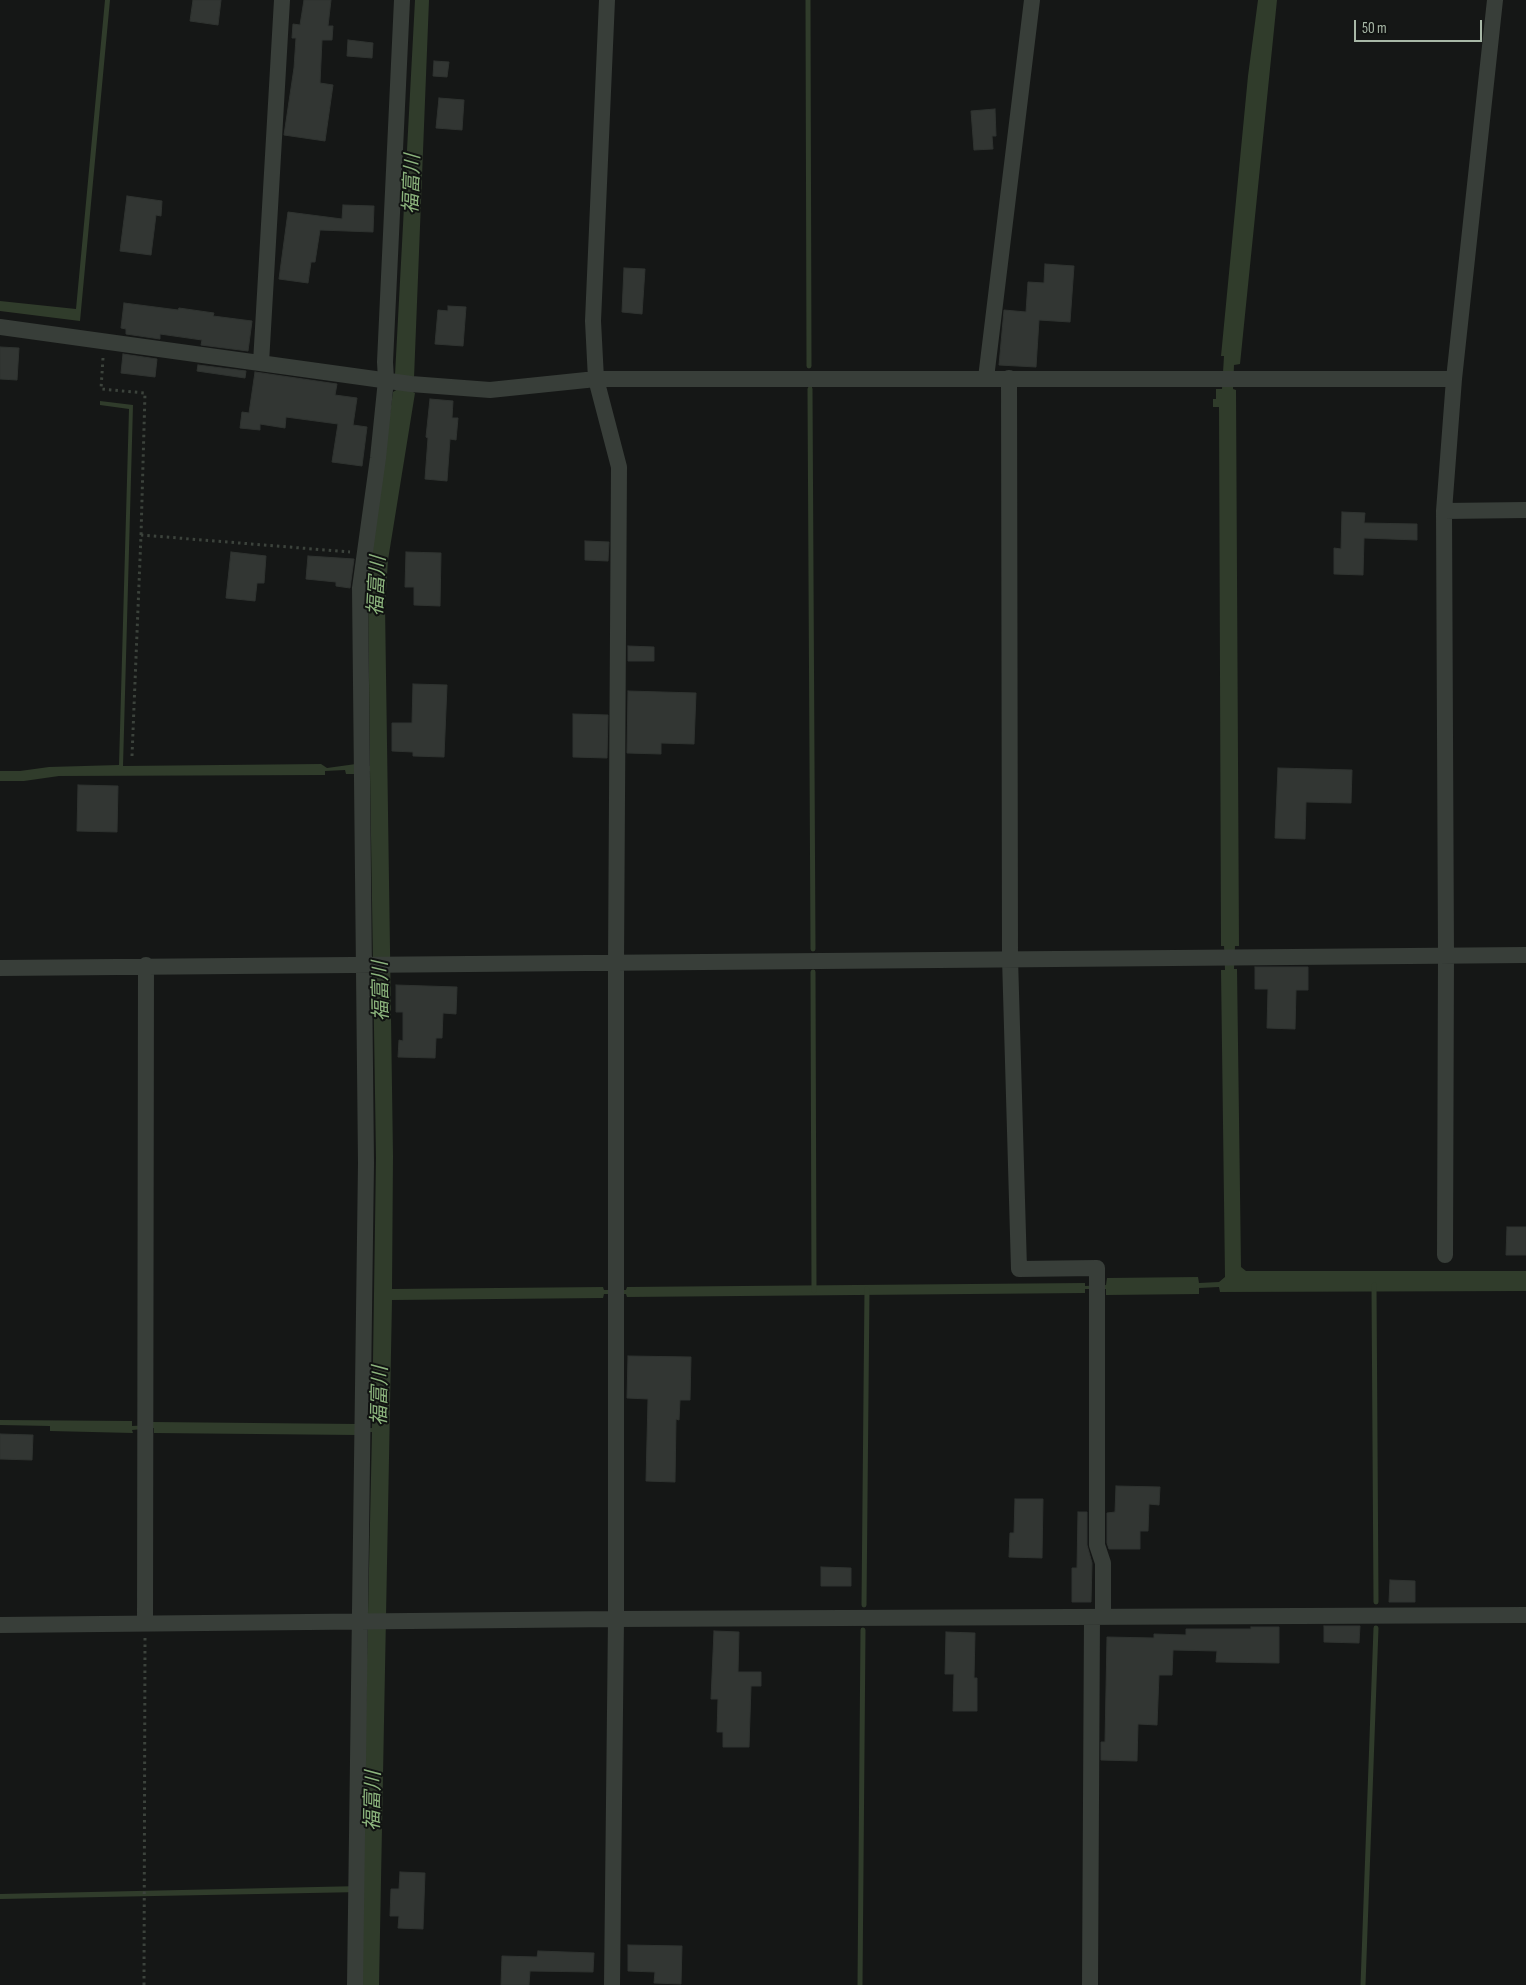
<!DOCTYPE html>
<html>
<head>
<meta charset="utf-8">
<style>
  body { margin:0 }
  #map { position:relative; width:1526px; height:1985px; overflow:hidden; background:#151716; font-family:"Sofia Sans Condensed",sans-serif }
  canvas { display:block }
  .scale { position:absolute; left:1354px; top:20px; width:128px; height:22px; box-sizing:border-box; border:2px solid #a8b8a7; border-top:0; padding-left:6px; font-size:15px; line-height:18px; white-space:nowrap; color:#a8b8a7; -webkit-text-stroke:4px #101211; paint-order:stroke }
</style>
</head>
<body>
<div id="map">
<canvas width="1526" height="1985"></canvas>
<div class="scale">50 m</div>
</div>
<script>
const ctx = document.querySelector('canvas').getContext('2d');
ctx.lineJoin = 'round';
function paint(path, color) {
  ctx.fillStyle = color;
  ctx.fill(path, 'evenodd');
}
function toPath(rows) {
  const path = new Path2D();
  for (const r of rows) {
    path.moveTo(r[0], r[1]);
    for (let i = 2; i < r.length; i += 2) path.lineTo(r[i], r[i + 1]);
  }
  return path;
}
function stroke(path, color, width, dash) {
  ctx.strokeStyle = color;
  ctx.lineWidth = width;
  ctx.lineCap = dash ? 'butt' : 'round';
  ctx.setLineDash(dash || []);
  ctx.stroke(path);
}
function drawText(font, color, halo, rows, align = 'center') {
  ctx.font = font + ' "Sofia Sans Condensed","Noto Sans JP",sans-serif';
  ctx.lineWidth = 4;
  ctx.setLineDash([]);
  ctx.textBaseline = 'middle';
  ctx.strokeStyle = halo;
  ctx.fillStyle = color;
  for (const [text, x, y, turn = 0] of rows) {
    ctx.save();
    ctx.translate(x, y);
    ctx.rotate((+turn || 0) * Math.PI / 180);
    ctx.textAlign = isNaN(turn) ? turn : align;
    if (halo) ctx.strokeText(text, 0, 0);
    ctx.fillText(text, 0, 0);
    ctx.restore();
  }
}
const water = toPath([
  [105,0,110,0,80,321,0,311,0,301,76,309],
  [415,0,429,0,414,378,409,390,415,393,388,560,385,606,393,1156,392,1289,603,1287,604,1290,626,1290,627,1287,1085,1283,1085,1286,1106,1285,1107,1278,1198,1277,1199,1283,1219,1282,1225,1277,1221,970,1225,970,1224,946,1221,946,1219,407,1213,407,1213,399,1216,399,1216,389,1222,389,1224,356,1221,356,1248,76,1258,0,1277,0,1240,364,1234,365,1233,389,1236,390,1239,946,1235,946,1234,969,1237,969,1241,1267,1246,1271,1526,1271,1526,1291,1220,1292,1219,1287,1199,1288,1199,1294,1106,1295,1106,1289,1085,1289,1085,1293,627,1297,626,1294,604,1294,603,1298,392,1300,379,1985,361,1985,362,1892,0,1899,0,1894,362,1886,372,1432,357,1433,357,1435,154,1433,154,1428,132,1430,133,1433,50,1431,50,1426,0,1425,0,1420,132,1421,132,1426,153,1425,153,1422,357,1424,357,1429,372,1428,376,1158,370,771,356,771,356,774,346,774,345,770,325,771,325,775,59,776,24,781,0,781,0,771,20,771,49,767,119,765,129,409,100,405,100,401,133,405,123,766,321,764,327,768,356,764,356,767,370,766,368,589,370,555,393,392,401,387,395,375]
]);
const stream = toPath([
  [808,0,809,366],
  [810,389,813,949],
  [813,972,814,1291],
  [1374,1285,1376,1602],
  [864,1605,867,1289],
  [860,1985,863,1630],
  [1363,1985,1376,1628]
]);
const building = toPath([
  [193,0,221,0,218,25,190,21,193,0],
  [304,0,331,0,328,26,333,26,332,40,322,40,320,83,333,85,325,141,284,135,294,68,296,38,292,38,293,24,300,25,304,0],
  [348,40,373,43,372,58,347,56,348,40],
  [434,61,449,62,447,77,433,76,434,61],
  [439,98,464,100,462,130,436,128,439,98],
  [995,109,996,136,992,136,993,149,974,150,971,111,995,109],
  [127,196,162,201,161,216,156,215,151,255,120,251,127,196],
  [343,205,374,206,373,232,320,230,315,262,311,262,308,283,279,279,288,212,342,219,343,205],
  [1045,264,1074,266,1070,322,1039,320,1036,367,999,365,1004,310,1026,312,1028,282,1044,283,1045,264],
  [624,268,645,269,642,314,622,312,624,268],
  [124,303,178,310,179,308,214,313,213,316,252,321,248,351,201,345,202,340,160,334,160,339,126,334,126,329,121,328,124,303],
  [448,306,466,307,463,346,435,344,438,310,448,311,448,306],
  [0,347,19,348,17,380,0,379,0,347],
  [123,354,157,359,155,377,121,373,123,354],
  [198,365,246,371,245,378,197,371,198,365],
  [255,372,337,384,335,395,357,398,353,425,367,427,362,466,332,462,338,424,286,417,285,428,260,424,260,430,240,428,242,412,249,413,255,372],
  [430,399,453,401,452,418,458,418,456,440,450,439,447,481,425,479,428,438,426,437,430,399],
  [1342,512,1365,513,1364,523,1417,524,1417,540,1364,538,1363,575,1334,574,1334,548,1341,549,1342,512],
  [585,541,609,542,608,561,585,560,585,541],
  [231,552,266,556,264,583,257,583,255,601,226,598,231,552],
  [406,552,441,553,440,606,414,605,414,587,405,587,406,552],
  [308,556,354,559,350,588,336,586,336,582,306,579,308,556],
  [628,646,654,647,654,661,628,661,628,646],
  [413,684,447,685,444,757,413,756,413,752,392,751,392,723,412,723,413,684],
  [628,691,696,693,694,744,661,743,661,754,627,753,628,691],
  [573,714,608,715,607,758,573,757,573,714],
  [1278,768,1352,770,1351,803,1306,802,1305,839,1275,838,1278,768],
  [78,785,118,786,117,832,77,831,78,785],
  [1255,967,1308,967,1308,990,1296,990,1295,1029,1267,1028,1268,989,1255,989,1255,967],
  [396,985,457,987,456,1014,443,1013,442,1038,436,1038,435,1058,398,1057,399,1040,403,1041,403,1012,396,1012,396,985],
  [1507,1227,1526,1227,1526,1255,1506,1255,1507,1227],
  [628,1356,691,1357,690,1400,680,1400,679,1420,676,1419,675,1482,646,1481,648,1399,627,1398,628,1356],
  [0,1434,33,1435,32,1460,0,1459,0,1434],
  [1116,1486,1160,1487,1159,1505,1149,1504,1148,1531,1140,1531,1140,1549,1109,1549,1107,1543,1107,1513,1115,1512,1116,1486],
  [1015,1499,1043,1499,1042,1558,1009,1557,1010,1533,1014,1533,1015,1499],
  [1078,1512,1087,1512,1087,1545,1092,1563,1091,1602,1072,1602,1072,1568,1077,1568,1078,1512],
  [821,1567,851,1568,851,1586,821,1586,821,1567],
  [1390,1580,1415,1581,1415,1602,1389,1602,1390,1580],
  [1324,1626,1360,1626,1359,1643,1324,1642,1324,1626],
  [1251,1627,1279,1627,1279,1663,1216,1662,1217,1651,1173,1650,1172,1675,1159,1675,1157,1725,1138,1724,1137,1761,1101,1760,1101,1742,1105,1742,1107,1637,1154,1638,1154,1634,1186,1635,1186,1629,1251,1629,1251,1627],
  [714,1631,739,1632,738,1672,761,1672,761,1686,751,1686,749,1747,723,1747,723,1732,717,1732,718,1699,711,1699,714,1631],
  [946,1632,975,1633,974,1678,977,1678,977,1711,953,1711,954,1674,945,1674,946,1632],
  [400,1872,425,1873,423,1929,398,1928,399,1916,390,1916,391,1889,399,1889,400,1872],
  [628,1945,682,1946,681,1984,654,1983,655,1972,628,1971,628,1945],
  [538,1951,594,1953,593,1972,530,1971,529,1985,501,1985,502,1956,537,1957,538,1951]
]);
const path = toPath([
  [103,358,101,389,145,393,141,535],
  [132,756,141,535,350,552],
  [144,1985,145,1638]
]);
const minor = toPath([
  [607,0,593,321,596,379,619,467,616,963,616,1619,612,1985],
  [0,327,411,384,490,390,596,379,1454,379],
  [261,363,282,0],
  [986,378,1032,0],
  [1009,378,1010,958,1019,1269,1097,1268,1097,1545,1103,1563,1103,1617],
  [1444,511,1526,510],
  [0,968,1526,955],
  [1445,1255,1446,956,1444,511,1454,379,1495,0],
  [145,1623,146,965],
  [0,1625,616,1619,1526,1615],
  [355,1985,366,1163,360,588,378,458,386,380,385,362,402,0],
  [1090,1985,1092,1617]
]);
const waterNames = [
  ["福富川",413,184,-88],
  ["福富川",378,586,-87],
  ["福富川",382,991,-91],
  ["福富川",381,1396,-89],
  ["福富川",374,1801,-89]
];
paint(water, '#303c2b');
stroke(stream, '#303c2b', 5);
paint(building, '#323633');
stroke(building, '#2f3330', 1);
stroke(path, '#3c433c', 3, [2.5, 4]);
stroke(minor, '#383e39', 16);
drawText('italic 20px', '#8cb47d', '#101211', waterNames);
</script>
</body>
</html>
